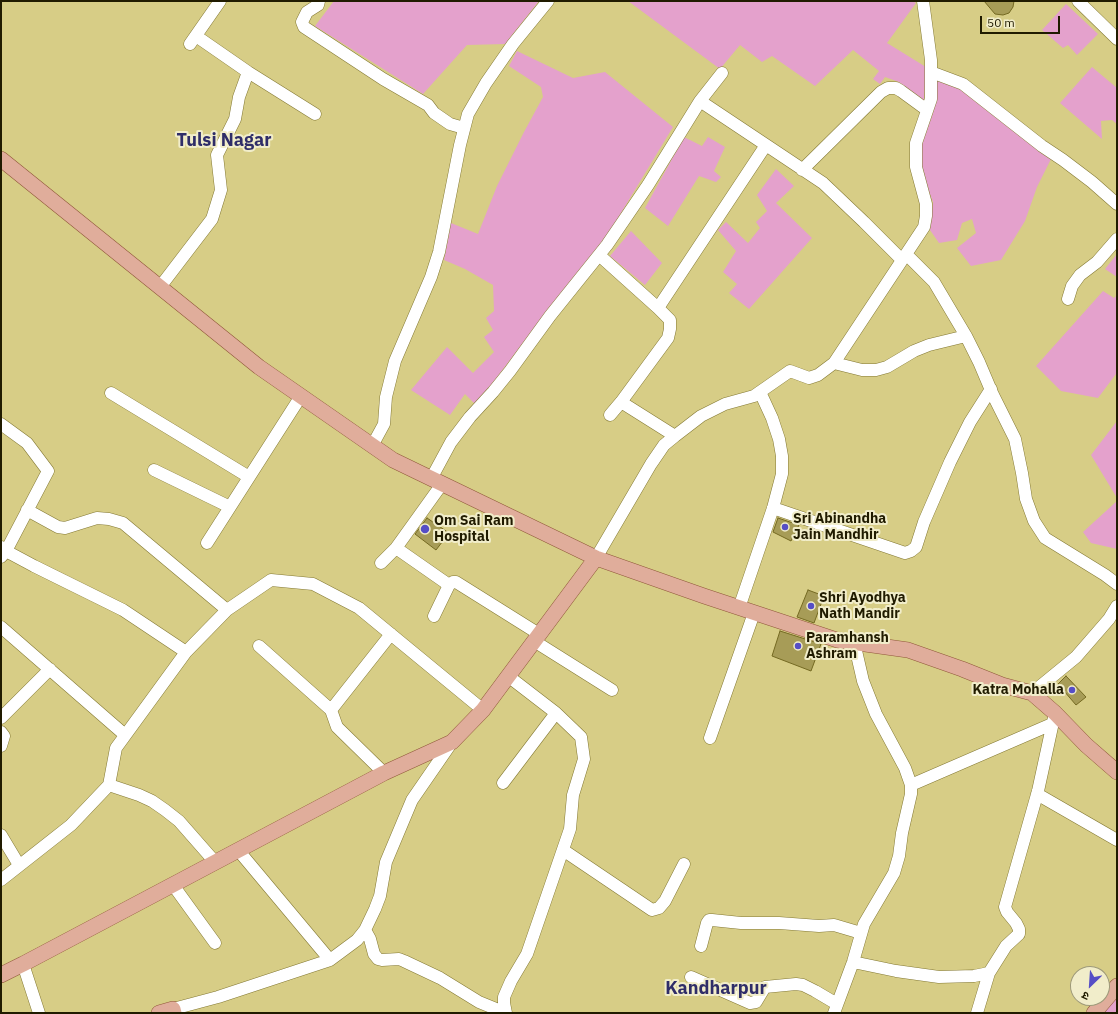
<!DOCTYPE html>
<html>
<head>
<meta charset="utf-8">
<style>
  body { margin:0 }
  #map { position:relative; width:1118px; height:1014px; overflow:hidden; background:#d7cd86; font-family:"IBM Plex Sans","Noto Sans Devanagari",sans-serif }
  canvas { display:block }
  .frame { position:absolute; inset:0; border:2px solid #201b00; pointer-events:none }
  .north { position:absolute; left:1070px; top:966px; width:40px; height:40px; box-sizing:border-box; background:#f1edca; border:1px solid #9d9979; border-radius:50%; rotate:205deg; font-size:11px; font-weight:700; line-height:16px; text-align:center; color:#201b00 }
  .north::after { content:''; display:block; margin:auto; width:14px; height:18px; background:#564ec6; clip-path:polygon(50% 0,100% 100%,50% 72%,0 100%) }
  .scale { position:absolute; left:980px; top:16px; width:80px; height:18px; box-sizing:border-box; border:2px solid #201b00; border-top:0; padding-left:5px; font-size:12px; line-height:14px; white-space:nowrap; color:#201b00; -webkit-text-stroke:3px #f1edca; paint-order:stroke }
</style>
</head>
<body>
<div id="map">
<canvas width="1118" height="1014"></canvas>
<div class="frame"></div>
<div class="north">उ</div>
<div class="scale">50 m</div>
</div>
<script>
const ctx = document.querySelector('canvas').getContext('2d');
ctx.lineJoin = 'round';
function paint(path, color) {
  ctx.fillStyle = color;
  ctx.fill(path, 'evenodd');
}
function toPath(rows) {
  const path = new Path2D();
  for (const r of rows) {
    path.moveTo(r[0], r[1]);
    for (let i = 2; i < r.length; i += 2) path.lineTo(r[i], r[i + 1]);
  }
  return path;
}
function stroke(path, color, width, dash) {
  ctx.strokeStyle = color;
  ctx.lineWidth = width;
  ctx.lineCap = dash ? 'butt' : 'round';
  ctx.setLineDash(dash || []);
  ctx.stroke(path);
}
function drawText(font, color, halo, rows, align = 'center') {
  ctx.font = font + ' "IBM Plex Sans",sans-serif';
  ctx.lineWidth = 4;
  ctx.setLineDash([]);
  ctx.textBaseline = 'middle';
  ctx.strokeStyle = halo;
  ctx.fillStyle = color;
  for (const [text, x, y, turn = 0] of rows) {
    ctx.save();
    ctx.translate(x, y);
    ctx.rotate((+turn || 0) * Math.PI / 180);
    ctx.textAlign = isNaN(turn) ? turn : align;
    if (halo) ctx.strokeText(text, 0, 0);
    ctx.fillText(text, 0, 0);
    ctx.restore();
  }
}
const green = toPath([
  [334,1,539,1,505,44,467,45,423,94,315,26],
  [628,1,912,1,916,3,887,43,926,67,924,101,899,82,885,77,880,84,873,79,879,71,853,50,815,86,772,56,762,62,740,45,720,69],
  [1066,4,1098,34,1077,55,1068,45,1063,48,1042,30],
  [517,51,573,78,605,72,673,127,598,251,547,311,476,405,465,394,450,415,411,390,447,347,473,373,494,352,484,337,493,330,486,318,494,311,493,285,465,269,444,260,451,223,478,234,497,186,524,132,543,97,541,87,509,66],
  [1092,67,1117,88,1117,124,1112,120,1101,121,1102,139,1060,103],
  [936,80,960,89,1051,159,1037,187,1025,221,1001,260,971,266,957,248,976,233,972,219,962,223,957,240,939,243,930,230,933,202,920,169,922,144,933,113],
  [684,137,702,146,708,137,725,147,714,171,721,177,716,182,699,176,668,226,645,208],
  [776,169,794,186,776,203,812,238,749,309,729,293,737,284,723,272,736,251,718,230,726,222,748,243,760,228,756,222,767,211,757,195],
  [631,231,662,263,645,285,610,256],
  [1117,254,1117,277,1105,269],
  [1103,291,1114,298,1117,295,1117,375,1116,374,1098,398,1061,391,1036,366],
  [1117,421,1117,498,1091,455],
  [1117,501,1117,549,1091,543,1083,532],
  [1117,991,1117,1013,1097,1013]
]);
const building = toPath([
  [984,1,1014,1,1013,7,1009,13,1003,15,995,14,984,1],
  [427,518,449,533,436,550,415,534,427,518],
  [778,518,799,525,791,541,773,532,778,518],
  [808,590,824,596,814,623,797,617,808,590],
  [780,631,821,644,811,671,772,656,780,631],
  [1066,676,1086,697,1076,705,1058,684,1066,676]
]);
const minor = toPath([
  [319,1,318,5,307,12,302,22,304,27,383,79,428,105,434,113,450,124,464,128],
  [1078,1,1117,39],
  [190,44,220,1],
  [248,72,315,114],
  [931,72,963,84,1042,146,1063,160,1092,182,1117,204],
  [700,101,823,183,864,222,902,260],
  [802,170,881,92,888,88,896,88,901,91,927,110],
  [906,254,934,282,966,336,979,362,993,395,1015,439,1022,473,1026,499,1034,521,1045,538,1105,575,1117,584],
  [599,255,658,308,670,320,670,329,668,338,621,402,610,415],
  [160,287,212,219,221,190,217,155,235,119,239,97,248,72,196,36],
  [1068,299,1072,286,1080,275,1097,262,1117,239],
  [658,308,766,145],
  [834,363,862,370,876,370,887,367,914,351,929,345,966,336],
  [111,393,249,477],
  [621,402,675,436],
  [1,424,27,443,48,471,6,551,1,547],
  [372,446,384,424,386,397,395,361,431,277,439,252,460,145,468,114,486,83,513,44,548,1],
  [154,470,230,507],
  [431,479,451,442,470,417,493,392,510,371,550,316,607,245,648,185,700,101,722,73],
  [773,508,905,553,911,551,916,547,924,522,950,462,970,422,991,389],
  [27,510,58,527,65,528,97,518,109,519,123,523,227,610],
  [207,543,301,396],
  [396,548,449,585],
  [1,557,6,551,34,566,123,610,186,652,227,610,271,580,313,584,359,608,483,710],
  [596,558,651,464,664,445,675,436,701,416,725,404,754,396,790,371,809,378,818,375,834,363,924,227,926,216,926,204,916,167,916,143,931,99,931,60,923,1],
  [381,563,396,548,442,484],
  [739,608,773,508,782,474,782,456,779,439,772,418,760,392],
  [434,616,449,585,453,582,456,582,539,634],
  [1,627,125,735],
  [534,641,612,690],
  [259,646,331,710],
  [1032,693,1076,657,1109,619,1117,606],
  [1,718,50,669],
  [1,732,4,736,1,746],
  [710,738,754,613],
  [384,773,337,727,331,710,391,634],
  [503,783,556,713],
  [109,785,139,795,152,801,165,810,179,821,215,862],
  [911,785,1052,724],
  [1037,794,1117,840],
  [1,835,19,865],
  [238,850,330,960],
  [563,850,652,910,659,908,665,901,684,864],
  [1,880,71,825,109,785,116,748,186,652],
  [173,885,215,943],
  [365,930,370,939,374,954,378,959,382,960,399,959,404,961,440,978,479,1002,506,1013],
  [701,946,707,923,709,920,712,920,741,923,779,923,819,926,834,925,861,933],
  [853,962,896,971,939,977,974,976,989,973],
  [23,964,39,1013],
  [691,977,750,1003,756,1002,765,987,796,984,803,985,815,991,837,1004],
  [173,1009,218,997,330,960,357,940,365,930,375,909,380,896,386,862,412,800,452,742],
  [506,1013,504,1003,504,997,511,981,527,954,570,829,573,795,584,759,581,737,556,713,508,676],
  [834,1013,853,962,864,924,894,873,899,856,902,833,911,794,911,785,905,768,876,714,863,681,854,642],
  [977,1013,989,973,1006,946,1019,934,1019,929,1016,923,1007,912,1005,907,1038,791,1055,713]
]);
const major = toPath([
  [1,159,259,367,393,460,596,558,704,596,837,640,908,650,962,669,1002,685,1032,693,1055,713,1086,745,1117,772],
  [1,975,23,964,384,773,452,742,483,710,596,558],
  [159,1013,173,1009,174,1013],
  [1094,1013,1117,986]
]);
const markers = [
  [785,527,4,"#564ec6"],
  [425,529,5,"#564ec6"],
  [811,606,4,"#564ec6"],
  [798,646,4,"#564ec6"],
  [1072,690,4,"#564ec6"]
];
const poiNames = [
  ["Sri Abinandha",793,519],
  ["Jain Mandhir",793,535],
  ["Om Sai Ram",434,521],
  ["Hospital",434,537],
  ["Shri Ayodhya",819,598],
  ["Nath Mandir",819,614],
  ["Paramhansh",806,638],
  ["Ashram",806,654],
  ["Katra Mohalla",1064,690,"right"]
];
const districtNames = [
  ["Tulsi Nagar",224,141],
  ["Kandharpur",716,989]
];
paint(green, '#e4a1cc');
paint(building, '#a79c57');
stroke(building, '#746922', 1);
stroke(minor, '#847934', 13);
stroke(major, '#8f5739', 16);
stroke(minor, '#fff', 12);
stroke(major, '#e0ad9b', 15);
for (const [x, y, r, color] of markers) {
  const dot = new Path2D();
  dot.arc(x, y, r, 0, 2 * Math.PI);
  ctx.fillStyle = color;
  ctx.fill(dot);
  stroke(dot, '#f1edca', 1.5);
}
drawText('bold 14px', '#201b00', '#f1edca', poiNames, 'left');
drawText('bold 18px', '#2f2d68', '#f1edca', districtNames);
</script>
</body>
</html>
